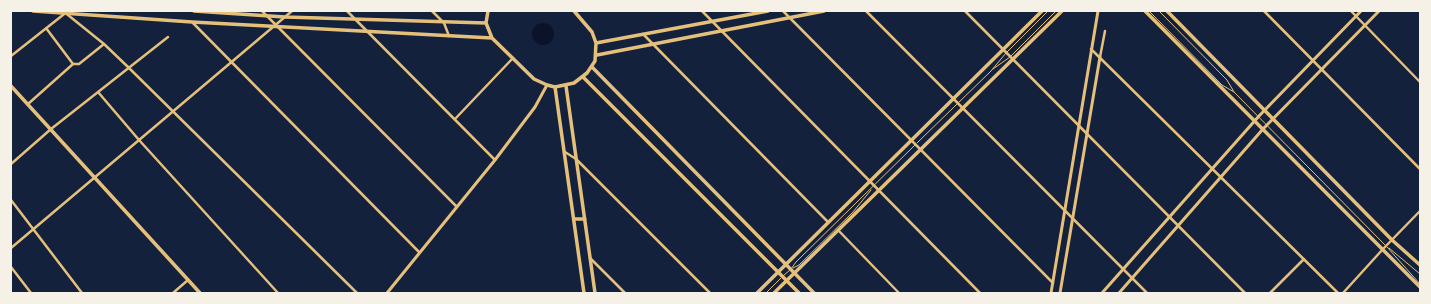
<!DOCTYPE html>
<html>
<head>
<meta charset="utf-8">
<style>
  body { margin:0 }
  #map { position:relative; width:1431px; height:304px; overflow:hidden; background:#14213d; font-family:Raleway,sans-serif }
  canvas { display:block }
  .frame { position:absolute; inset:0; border:12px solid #f6f1e7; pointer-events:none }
</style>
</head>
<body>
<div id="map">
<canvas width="1431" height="304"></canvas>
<div class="frame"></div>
</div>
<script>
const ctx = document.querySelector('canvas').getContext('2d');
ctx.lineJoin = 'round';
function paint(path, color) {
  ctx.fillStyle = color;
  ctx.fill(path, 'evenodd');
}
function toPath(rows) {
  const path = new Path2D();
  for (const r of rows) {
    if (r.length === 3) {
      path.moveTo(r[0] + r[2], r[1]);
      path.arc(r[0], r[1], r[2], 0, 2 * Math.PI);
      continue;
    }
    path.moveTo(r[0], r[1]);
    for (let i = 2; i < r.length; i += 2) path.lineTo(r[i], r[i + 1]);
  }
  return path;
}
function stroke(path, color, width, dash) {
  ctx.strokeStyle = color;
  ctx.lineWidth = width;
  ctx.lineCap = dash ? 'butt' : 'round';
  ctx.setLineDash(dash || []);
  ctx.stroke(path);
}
const water = toPath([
  [543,34,11]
]);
const service = toPath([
  [1149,11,1222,85,1234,92],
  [1159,11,1227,80,1234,92,1385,245],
  [993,69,1010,57,1056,11],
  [917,143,991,71,1006,53,1048,11],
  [1387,247,1420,284],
  [1389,248,1420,274],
  [793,268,799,265,853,212,871,190],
  [791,269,796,262,915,145],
  [783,276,790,270],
  [766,293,781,278]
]);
const minor = toPath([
  [63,11,104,44,128,67,357,293],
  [262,11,457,207],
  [347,11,495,160],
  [432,11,444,23,449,36],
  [702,11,980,293],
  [783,11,1053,283],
  [866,11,1147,293],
  [965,11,1245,293],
  [1264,11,1420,169],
  [1351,11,1420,82],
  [193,23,419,252],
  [46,28,73,64],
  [643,34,828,222],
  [1091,49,1338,293],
  [11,56,68,11],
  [1100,57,1105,31],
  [98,92,139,140,278,293],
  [28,104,73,64,79,64,104,44],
  [455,119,513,58],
  [565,152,576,159,710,293],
  [11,164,51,129,168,37],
  [11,200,82,293],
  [838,230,899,293],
  [11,248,292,11],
  [590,258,625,293],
  [11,267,31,293],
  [173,293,188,280],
  [1270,293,1304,259],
  [1343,293,1383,249,1420,211]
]);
const tertiary = toPath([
  [387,293,495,160,535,107,547,85],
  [1051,293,1098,11],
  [1060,293,1100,57],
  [1102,293,1259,116,1361,11],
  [1119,293,1263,129,1379,11]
]);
const secondary = toPath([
  [33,11,192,22,492,38],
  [194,11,285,17,486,23],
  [488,11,486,23,492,38,534,79,547,85,555,87,574,83,587,73,595,61,596,43,592,32,574,11],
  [596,43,768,11],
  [597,55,824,11],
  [592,67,814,293],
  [583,77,799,293],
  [566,86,595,293],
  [555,87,584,293],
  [574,219,585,219]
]);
const primary = toPath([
  [1145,11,1420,287],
  [1167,11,1392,240,1420,265],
  [11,86,200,293],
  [757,293,1042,11],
  [774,293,1062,11]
]);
paint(water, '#0b132b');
stroke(service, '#e5c07b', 1);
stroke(minor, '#e5c07b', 2.5);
stroke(tertiary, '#e5c07b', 3);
stroke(secondary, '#e5c07b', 3.5);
stroke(primary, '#e5c07b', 3.5);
</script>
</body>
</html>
